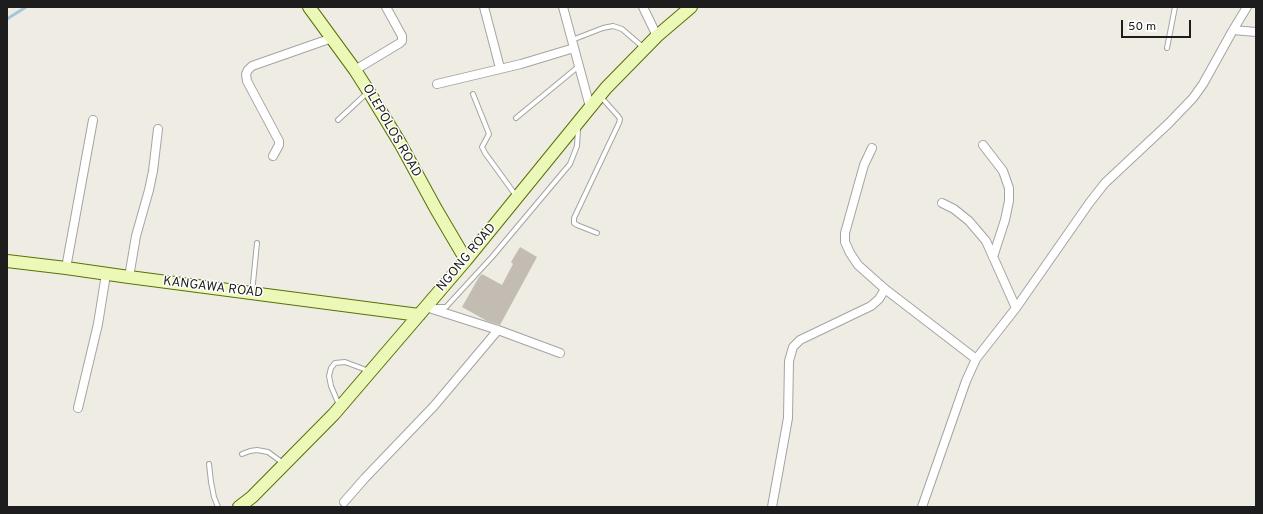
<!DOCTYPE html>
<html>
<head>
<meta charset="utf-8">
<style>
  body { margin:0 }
  #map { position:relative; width:1263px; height:514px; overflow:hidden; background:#eeece3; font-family:Overpass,sans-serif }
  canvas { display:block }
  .frame { position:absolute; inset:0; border:8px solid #1d1d1d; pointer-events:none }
  .scale { position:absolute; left:1121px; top:20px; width:70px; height:18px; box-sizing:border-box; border:2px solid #1d1d1d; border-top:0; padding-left:5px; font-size:12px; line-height:14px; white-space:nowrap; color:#1d1d1d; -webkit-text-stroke:3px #fff; paint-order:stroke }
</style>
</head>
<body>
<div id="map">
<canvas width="1263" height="514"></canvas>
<div class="frame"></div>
<div class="scale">50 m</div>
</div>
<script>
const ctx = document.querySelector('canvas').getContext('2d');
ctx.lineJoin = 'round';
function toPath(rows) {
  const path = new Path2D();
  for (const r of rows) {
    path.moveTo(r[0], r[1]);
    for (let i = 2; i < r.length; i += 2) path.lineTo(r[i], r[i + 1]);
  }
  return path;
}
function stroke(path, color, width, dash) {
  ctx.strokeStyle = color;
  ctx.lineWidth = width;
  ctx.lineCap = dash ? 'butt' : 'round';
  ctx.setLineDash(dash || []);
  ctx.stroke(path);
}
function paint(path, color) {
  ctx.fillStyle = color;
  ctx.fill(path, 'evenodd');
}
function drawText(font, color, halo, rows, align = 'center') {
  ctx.font = font + ' Overpass,sans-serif';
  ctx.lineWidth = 3;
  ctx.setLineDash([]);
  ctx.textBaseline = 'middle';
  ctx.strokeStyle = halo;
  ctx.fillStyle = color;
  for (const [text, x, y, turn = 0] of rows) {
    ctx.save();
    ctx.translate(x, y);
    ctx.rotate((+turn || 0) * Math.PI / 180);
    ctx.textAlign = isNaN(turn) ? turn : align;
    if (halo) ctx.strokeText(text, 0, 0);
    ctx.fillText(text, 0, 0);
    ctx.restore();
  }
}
const stream = toPath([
  [7,19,26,7]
]);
const building = toPath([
  [520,247,537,257,500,325,487,321,462,307,479,277,482,274,502,285,513,264,511,262]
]);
const lane = toPath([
  [572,40,603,28,613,26,622,29,644,48],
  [1167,48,1175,7],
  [473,94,489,134,482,147,485,153,517,197],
  [516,118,579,66],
  [338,120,367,93],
  [597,233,577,225,574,223,574,218,619,123,620,119,618,116,601,97],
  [252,293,257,243],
  [435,307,446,307,492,257,570,164,577,146,578,129],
  [339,405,331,386,329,376,331,368,335,363,345,362,369,371],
  [242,454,250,451,257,450,268,452,283,463],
  [209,464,211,482,214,497,218,507]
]);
const street = toPath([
  [484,7,500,68],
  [563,7,590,107],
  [643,7,657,36],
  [1233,30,1256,32],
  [355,70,400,43,402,41,402,36,386,7],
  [437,84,521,64,574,48],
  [983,145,1003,171,1009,188,1009,201,1005,220,993,257],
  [872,148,864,165,845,233,845,242,850,253,858,265,885,289,976,359],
  [273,156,279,145,279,141,247,81,246,74,248,70,252,66,332,38],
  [942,203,954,209,969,221,986,241,1016,308],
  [66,268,93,120],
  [129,277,136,236,149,190,153,171,158,129],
  [426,307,498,330,560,353],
  [78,408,98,324,106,274],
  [344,502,365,478,434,406,498,330],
  [772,507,788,418,789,361,793,347,800,340,871,306,879,299,885,289],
  [922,507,966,381,976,359,1016,308,1090,202,1105,183,1169,123,1193,98,1203,84,1233,30,1247,7]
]);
const secondary = toPath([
  [309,7,355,70,369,92,400,143,436,209,466,260],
  [7,261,66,268,129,277,419,315],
  [239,507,252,497,334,414,466,260,606,88,657,36,691,7]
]);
const streetNames = [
  ["OLEPOLOS ROAD",391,131,60],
  ["NGONG ROAD",467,258,-50],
  ["KANGAWA ROAD",213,288,7]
];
stroke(stream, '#a4c7dc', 3);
paint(building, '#c3bcb3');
stroke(lane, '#a4a4a4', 6);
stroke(street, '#a4a4a4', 10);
stroke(secondary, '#577206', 14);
stroke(lane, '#fff', 4);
stroke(street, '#fff', 8);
stroke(secondary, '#ecf8b7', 12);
drawText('13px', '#1d1d1d', '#fff', streetNames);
</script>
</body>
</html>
